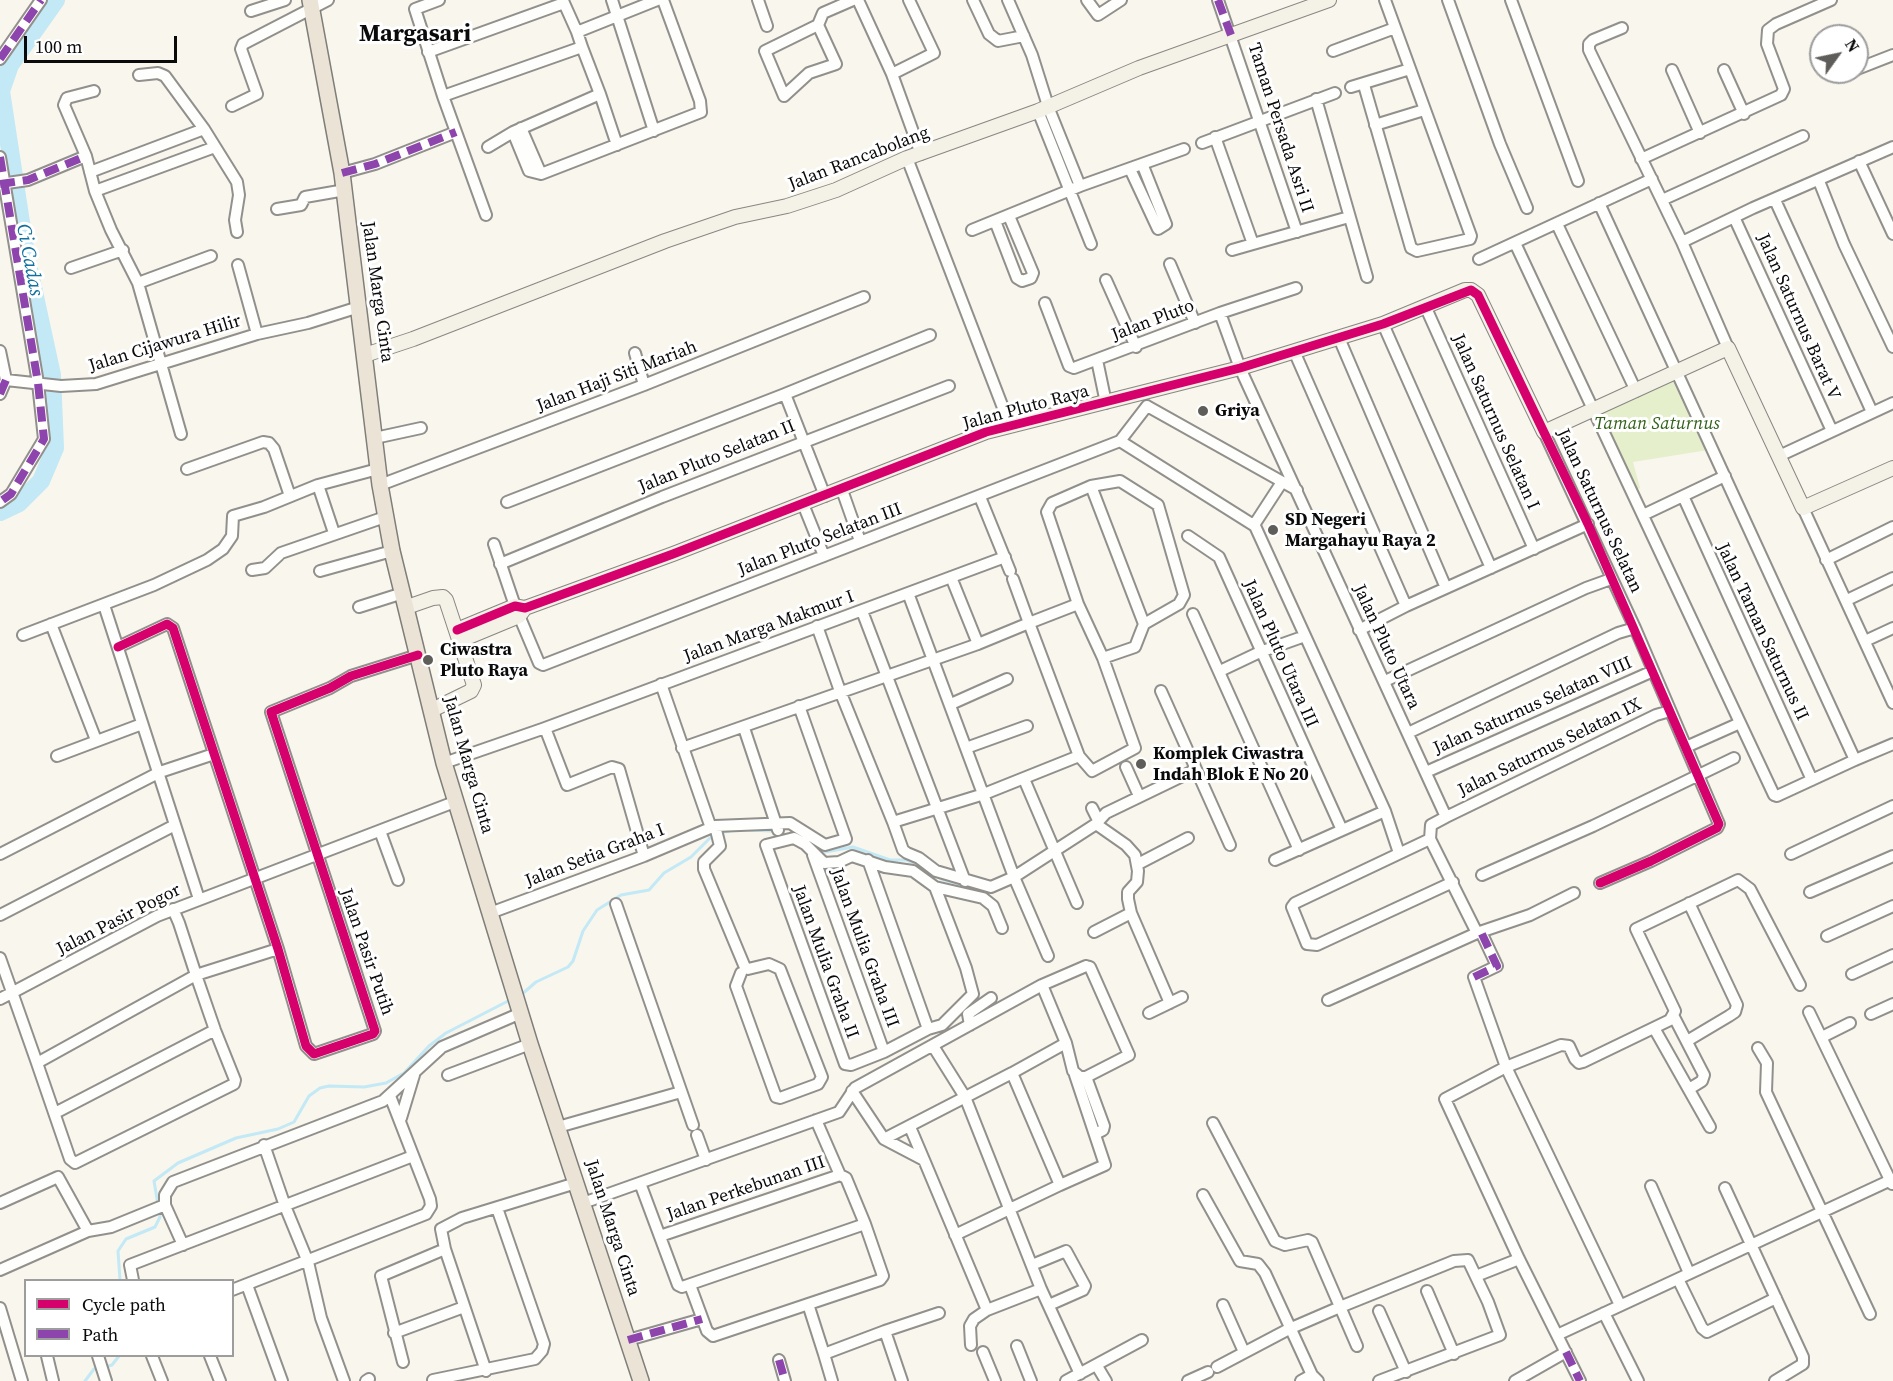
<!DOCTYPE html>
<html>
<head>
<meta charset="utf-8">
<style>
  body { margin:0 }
  #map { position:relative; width:1893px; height:1381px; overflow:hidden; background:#f9f6ed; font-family:"Source Serif 4",serif }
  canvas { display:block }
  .legend { position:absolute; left:24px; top:1279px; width:210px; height:78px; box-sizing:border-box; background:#fff; border:2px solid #9d9d9d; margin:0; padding:8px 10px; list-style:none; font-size:18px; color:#0a0a0a }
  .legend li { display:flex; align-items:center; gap:12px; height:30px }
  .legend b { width:30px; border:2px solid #9d9d9d }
  .north { position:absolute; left:1809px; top:24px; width:60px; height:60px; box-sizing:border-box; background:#fff; border:2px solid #9d9d9d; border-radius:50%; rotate:57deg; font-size:16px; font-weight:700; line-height:24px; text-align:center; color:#0a0a0a }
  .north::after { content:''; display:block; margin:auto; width:21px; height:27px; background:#5e5d59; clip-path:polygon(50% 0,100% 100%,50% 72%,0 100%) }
  .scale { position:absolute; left:24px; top:36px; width:153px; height:27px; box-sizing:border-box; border:3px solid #0a0a0a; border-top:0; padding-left:8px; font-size:18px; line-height:21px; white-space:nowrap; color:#0a0a0a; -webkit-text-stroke:4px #fff; paint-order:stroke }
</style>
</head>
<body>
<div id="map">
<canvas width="1893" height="1381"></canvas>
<ul class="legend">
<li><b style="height:8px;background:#d6006c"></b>Cycle path</li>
<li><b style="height:8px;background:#8e44ad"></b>Path</li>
</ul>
<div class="north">N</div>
<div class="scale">100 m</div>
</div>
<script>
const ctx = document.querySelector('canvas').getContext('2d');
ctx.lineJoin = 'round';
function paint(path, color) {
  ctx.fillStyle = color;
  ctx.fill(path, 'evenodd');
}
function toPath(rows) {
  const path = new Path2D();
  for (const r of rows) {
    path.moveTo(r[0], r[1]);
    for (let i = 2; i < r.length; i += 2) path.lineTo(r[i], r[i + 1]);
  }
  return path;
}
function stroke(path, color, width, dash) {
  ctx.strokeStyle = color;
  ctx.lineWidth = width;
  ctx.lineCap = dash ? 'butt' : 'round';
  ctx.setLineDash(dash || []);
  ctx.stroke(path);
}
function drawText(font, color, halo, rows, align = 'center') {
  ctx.font = font + ' "Source Serif 4",serif';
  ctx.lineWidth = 6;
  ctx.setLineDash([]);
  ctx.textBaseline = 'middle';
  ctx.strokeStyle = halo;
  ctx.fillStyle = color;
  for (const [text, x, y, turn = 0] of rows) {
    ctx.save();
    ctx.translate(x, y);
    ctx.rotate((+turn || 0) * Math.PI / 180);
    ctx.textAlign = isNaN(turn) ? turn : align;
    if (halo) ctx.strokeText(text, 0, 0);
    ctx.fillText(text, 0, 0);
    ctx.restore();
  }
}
const green = toPath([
  [1675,378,1708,450,1633,462,1640,488,1635,491,1599,413]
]);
const stream = toPath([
  [749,830,771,831],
  [724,832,734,830],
  [814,846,825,852,853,847,890,860,906,860,920,865,941,879,989,893],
  [521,995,536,982,568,967,573,961,583,931,597,910,621,895,649,890,664,873,691,857,710,838],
  [120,1280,118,1251,126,1239,155,1227,160,1217,154,1181,178,1163,236,1138,278,1129,294,1122,309,1096,320,1088,329,1086,364,1087,386,1083,404,1073,429,1046,446,1033,510,1000],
  [105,1367,112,1365,119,1356],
  [85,1381,94,1369,98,1368]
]);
const river = toPath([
  [0,512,19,503,41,481,55,448,52,375,26,255,1,91,10,65,56,0]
]);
const street = toPath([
  [439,0,415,9,443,96,582,47,577,32,657,0],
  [612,0,654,131],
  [758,0,767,26],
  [858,0,892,74,921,154],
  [973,0,989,34,998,41,1024,36],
  [1008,0,1032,55,1049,109,1080,186],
  [1087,0,1098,15,1121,0],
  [1218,0,1297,232],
  [1448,0,1500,144,1527,208],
  [1511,0,1578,181],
  [564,3,577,32],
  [251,11,285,0],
  [818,25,836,64,809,73,784,96,765,51,818,25,823,13,853,0],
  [1622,28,1593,40,1589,44,1589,50,1682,242,1728,348],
  [582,47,600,94],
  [1333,51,1395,28],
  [428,52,564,3,563,0],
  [0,59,41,0],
  [1857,69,1893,55],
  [1672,70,1700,133],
  [1724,70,1744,114],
  [892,74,934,53,909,0],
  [1364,85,1411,248,1417,251,1470,239,1471,236,1385,0],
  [1351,87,1410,69],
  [94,91,67,98,64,105,86,156,95,191,111,230,138,283,181,434],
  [443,96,486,215],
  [1316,99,1367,277],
  [232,106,257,94,241,49,243,44,328,0],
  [1038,111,1091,244],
  [1375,125,1424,110],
  [521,128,541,174,701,112,700,101,663,0],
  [204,129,237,182,239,195,235,220,237,232],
  [1215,137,1253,244,1349,217],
  [1202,143,1335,93],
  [488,147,513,132],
  [0,157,38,383,44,439,11,494,0,502],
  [907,158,1010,426],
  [1641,159,1781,95,1784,89,1767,44,1768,30,1776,24,1831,0],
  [1859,161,1893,234],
  [1130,169,1158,229,1166,224,1143,166],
  [90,172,204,129,165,76,158,73,139,75],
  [342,173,375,164,456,132],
  [541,174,529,171,513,132,600,94,617,145],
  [1819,181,1844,244,1893,347],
  [0,184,28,180,86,156],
  [95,191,215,147],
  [1662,200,1803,136],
  [1775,200,1872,412],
  [1599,203,1855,760,1893,744],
  [277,209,301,205,305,197,345,190],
  [1734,217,1832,431],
  [995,221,1017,278,1022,281,1031,278,1033,273,1009,216],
  [1557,224,1636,391],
  [972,230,1080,186,1184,149],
  [1682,242,1753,208,1893,147],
  [1515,243,1774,795,1777,796,1855,760],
  [1232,250,1253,244],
  [1479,259,1652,179],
  [1170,264,1195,323],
  [238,265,257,334],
  [71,268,123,250],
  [1106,280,1136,347],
  [138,283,211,256],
  [1045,303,1069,366,1074,368,1220,313,1296,288],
  [1426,308,1534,549],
  [1220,313,1240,368,1446,817,1431,825,1430,839,1477,933],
  [1383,324,1491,568],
  [1339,338,1446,588],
  [0,351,6,380,61,386,96,384,257,334,308,323,359,307],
  [1294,351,1406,606],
  [635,353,644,385],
  [1097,360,1106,403],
  [0,394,6,380],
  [785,394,930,335],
  [1147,406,1297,490],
  [1544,432,1635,628,1719,824,1717,828,1651,861,1600,883],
  [375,438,421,428],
  [1120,441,1255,526,1385,811,1399,853],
  [1779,456,1893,403],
  [187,469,263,442,269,443,274,449,290,496],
  [318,485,334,533],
  [380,485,644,385,864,297],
  [842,490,860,541],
  [1683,496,1812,780],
  [980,497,1010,571],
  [507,502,785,394,825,496],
  [803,504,824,556],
  [1803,508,1893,703],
  [1643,515,1725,476],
  [1254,525,1282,482],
  [1188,536,1219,557,1342,830],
  [494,544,515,606,539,663,543,665,1120,441,1147,406],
  [1826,560,1893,527],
  [500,564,662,497,949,386],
  [252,570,265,568,281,553,385,517],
  [320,571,392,551],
  [1013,579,1029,623,1078,604,1103,658,1135,647,1144,624,1091,486],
  [908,593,1014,877,1048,956],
  [1847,600,1893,578],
  [1078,604,1047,512,1052,503,1091,486,1120,481,1158,505,1184,595,1179,604,1144,624],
  [104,605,199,899],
  [359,607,403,593],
  [862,611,965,881],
  [1193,614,1299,850],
  [51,624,96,740],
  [817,626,840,691,893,822,984,794,1079,756,1029,623,978,644],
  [1359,630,1406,606,1588,524],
  [23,635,154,585,207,560,223,549,232,536,233,516,264,507,318,485,378,469],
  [1865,641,1893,628],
  [118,647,167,624,173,628,278,949,306,1046,314,1054,373,1034,375,1031,271,712,330,688,351,676,418,655],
  [1220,671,1260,652,1305,636],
  [1385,681,1586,588,1611,579],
  [661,684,711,828],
  [1161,691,1230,845],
  [951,704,1007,679],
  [545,728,567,785,612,767,619,769,644,856],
  [744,728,778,830],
  [1408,733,1618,633,1635,628],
  [1686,747,1740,723],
  [682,748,978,644,951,577],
  [966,748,1027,726],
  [57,756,142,724],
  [1079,756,1092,771,1135,748,1103,658],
  [444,763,545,728,1005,557],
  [1126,767,1139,796],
  [1426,772,1653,671],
  [1024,779,1077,903],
  [1092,808,1098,820],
  [1446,817,1656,715,1670,711],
  [893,822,903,850,907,853,919,858,936,871,991,887,1014,877,1096,824,1126,845,1135,855,1138,871,1137,882,1128,892,1128,899,1131,913,1170,1003],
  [1096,824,1106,813,1195,770],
  [715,826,720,846,704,862,704,869,744,965],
  [380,831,398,880],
  [1430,839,1295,903,1292,907,1307,944,1317,945,1453,882],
  [0,854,160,772,214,754],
  [1791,854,1893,806],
  [813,855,884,1052],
  [868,860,928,1029],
  [1275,860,1385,811],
  [1138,864,1188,838],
  [1482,875,1593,826,1734,758],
  [935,887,966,968,973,994,942,1025,928,1029,884,1052,851,1065,845,1064,766,845,794,838,805,844,824,863,839,862,852,856,885,867,913,871,935,887,983,898,993,906,1002,928],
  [1810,892,1893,856],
  [616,904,693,1125],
  [173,909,179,923,196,975,215,1030,235,1080,234,1084,75,1163,70,1159,37,1063,196,975,278,949],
  [490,913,644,856,715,826,790,823,825,845,846,839,799,706],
  [0,915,175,825],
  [1094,932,1131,913],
  [1481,932,1497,966,1474,977,1506,1067,1620,1305],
  [1827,936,1893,906],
  [0,958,37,1063],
  [1086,966,1090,967,1129,1055,1086,1077,1080,1077,1073,1071,1066,1043,1042,985,1086,966],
  [741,973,736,986,776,1097,780,1098,818,1084,822,1077,780,969,769,964,748,969],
  [1852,974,1893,955],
  [0,999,157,916,457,801],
  [1328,1000,1477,933,1530,915,1574,893],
  [1809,1012,1892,1184],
  [1149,1013,1182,997],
  [1871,1014,1893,1004],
  [1674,1017,1704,1075,1702,1081,1689,1089],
  [970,1025,968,1014,991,998],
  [1654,1028,1710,1127],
  [1822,1037,1850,1023],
  [1687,1041,1729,1016,1735,1012,1737,1005,1689,903],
  [933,1046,965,1097,1041,1289,1080,1374],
  [1758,1048,1767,1063,1766,1092,1870,1314],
  [1012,1073,1066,1043],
  [448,1075,530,1044],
  [1086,1077,1104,1126,1103,1130,1095,1134],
  [852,1091,884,1139,924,1160,987,1310,1041,1289],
  [55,1113,215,1030],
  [401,1118,414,1075],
  [816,1120,840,1175],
  [1213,1123,1275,1241,1285,1245,1308,1240,1312,1242,1357,1346],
  [558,1127,681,1092],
  [910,1127,924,1160],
  [697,1135,706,1160],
  [884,1139,1012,1073,1060,1185,1105,1165,1075,1075],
  [264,1145,285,1206,308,1262,321,1318,344,1381],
  [640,1183,678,1285,682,1287,865,1224,846,1178,840,1175],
  [1651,1186,1689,1273],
  [1725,1188,1803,1357,1803,1364,1775,1381],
  [1203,1195,1240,1261,1258,1264,1265,1273,1312,1375,1318,1381],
  [0,1203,58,1177,88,1231],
  [583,1203,839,1112,855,1088,1042,985],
  [955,1235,1060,1185],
  [660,1236,840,1175],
  [183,1245,165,1205,165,1195,173,1182,383,1101,442,1047,521,1013],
  [1032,1265,1066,1251,1085,1286,1083,1290,1049,1305],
  [0,1270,88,1231,111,1227,165,1205],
  [1476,1276,1519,1259],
  [1678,1279,1702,1328,1707,1332,1776,1298],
  [133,1280,130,1265,413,1156],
  [247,1285,282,1381],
  [690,1285,707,1331,713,1336,880,1280,883,1276,865,1224],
  [232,1290,426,1214,431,1206,430,1199,390,1096],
  [1427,1291,1454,1354],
  [808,1304,824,1354,885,1331,902,1381],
  [1223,1305,1244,1352],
  [0,1308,22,1381],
  [1379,1311,1406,1372],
  [1604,1313,1638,1381],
  [885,1331,939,1313],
  [394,1333,464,1307],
  [1557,1335,1893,1179],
  [628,1340,702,1319],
  [971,1345,970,1326,974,1319,987,1310],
  [1017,1346,1031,1381],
  [983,1352,995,1381],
  [824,1354,832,1381],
  [47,1356,53,1381],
  [98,1356,106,1381],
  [152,1356,162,1381],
  [210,1356,220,1381],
  [779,1360,785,1381],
  [403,1362,381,1276,445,1249],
  [1097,1366,1106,1381],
  [1217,1367,1289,1329,1340,1307,1454,1261,1468,1260,1488,1302,1500,1335,1379,1381],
  [486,1371,445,1249,441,1229,462,1218,576,1183],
  [433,1380,535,1359,542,1351,544,1344,497,1208],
  [366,1381,369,1379],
  [1066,1381,1142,1340],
  [1188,1381,1208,1372],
  [1301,1381,1312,1375],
  [1515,1381,1566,1352],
  [1580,1381,1519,1259,1445,1099,1506,1067,1561,1045,1569,1046,1575,1059,1579,1063,1583,1062,1670,1020,1675,1011,1636,929,1738,880,1750,889,1800,985]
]);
const secondary = toPath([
  [365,355,413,339,665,241,735,217,787,206,836,190,907,158,1038,111,1139,68,1329,0],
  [407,607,433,598,443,597,446,600,474,685,471,691,432,710],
  [457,630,515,606,525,608,673,554,986,432,1240,368,1383,324,1465,290,1471,290,1478,295,1544,432,1728,348,1803,508,1893,468],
  [461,640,519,616,525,608]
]);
const primary = toPath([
  [310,0,342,173,380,485,392,551,444,763,530,1044,641,1381]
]);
const quiet = toPath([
  [1218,0,1231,35],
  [0,59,41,0],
  [0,157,38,383,44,439,11,494,0,502],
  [342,173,375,164,456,132],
  [0,184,28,180,86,156],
  [0,394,6,380],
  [1474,977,1497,966,1481,932],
  [628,1340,702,1319],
  [1566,1352,1580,1381],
  [779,1360,785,1381]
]);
const cycleway = toPath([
  [457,630,515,606,525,608,673,554,986,432,1240,368,1383,324,1471,290,1478,295,1588,524,1719,824,1717,828,1651,861,1600,883],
  [118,647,167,624,173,628,278,949,306,1046,314,1054,373,1034,375,1031,271,712,330,688,351,676,418,655]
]);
const markers = [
  [1203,411,6,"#5e5d59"],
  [1273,530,6,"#5e5d59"],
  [428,660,6,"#5e5d59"],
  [1141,764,6,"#5e5d59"]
];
const streetNames = [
  ["Taman Persada Asri II",1280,128,72],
  ["Jalan Rancabolang",859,159,-21],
  ["Jalan Marga Cinta",377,292,82],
  ["Jalan Saturnus Barat V",1798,317,66],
  ["Jalan Pluto",1153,321,-21],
  ["Jalan Cijawura Hilir",165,344,-17],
  ["Jalan Haji Siti Mariah",617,377,-21],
  ["Jalan Pluto Raya",1026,408,-15],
  ["Jalan Saturnus Selatan I",1495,422,66],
  ["Jalan Pluto Selatan II",717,457,-22],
  ["Jalan Saturnus Selatan",1599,511,65],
  ["Jalan Pluto Selatan III",820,540,-21],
  ["Jalan Marga Makmur I",769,627,-20],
  ["Jalan Taman Saturnus II",1762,632,65],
  ["Jalan Pluto Utara",1386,647,65],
  ["Jalan Pluto Utara III",1280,654,66],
  ["Jalan Saturnus Selatan VIII",1533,706,-24],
  ["Jalan Saturnus Selatan IX",1550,748,-26],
  ["Jalan Marga Cinta",468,765,74],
  ["Jalan Setia Graha I",595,856,-21],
  ["Jalan Pasir Pogor",119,920,-27],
  ["Jalan Mulia Graha III",864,948,70],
  ["Jalan Pasir Putih",366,952,71],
  ["Jalan Mulia Graha II",825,962,70],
  ["Jalan Perkebunan III",746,1189,-19],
  ["Jalan Marga Cinta",612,1228,72]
];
const poiNames = [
  ["Griya",1215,411],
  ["SD Negeri",1285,520],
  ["Margahayu Raya 2",1285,541],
  ["Ciwastra",440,650],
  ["Pluto Raya",440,671],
  ["Komplek Ciwastra",1153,754],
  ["Indah Blok E No 20",1153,775]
];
const parkNames = [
  ["Taman Saturnus",1657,424]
];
const waterNames = [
  ["Ci Cadas",29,260,79]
];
const districtNames = [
  ["Margasari",415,35]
];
paint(green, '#e5efcc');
stroke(stream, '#c2e9f5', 3);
stroke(river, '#c2e9f5', 18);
stroke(street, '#92908c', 14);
stroke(secondary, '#888783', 16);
stroke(primary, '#7f7e7a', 18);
stroke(street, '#fefefc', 10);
stroke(secondary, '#f4f1e7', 14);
stroke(primary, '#ebe4d6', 15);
stroke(quiet, '#8e44ad', 8, [15, 8]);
stroke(cycleway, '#d6006c', 9);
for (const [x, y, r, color] of markers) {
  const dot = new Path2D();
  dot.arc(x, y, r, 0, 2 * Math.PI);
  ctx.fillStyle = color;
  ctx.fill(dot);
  stroke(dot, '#fff', 2);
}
drawText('18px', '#0a0a0a', '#fff', streetNames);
drawText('bold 18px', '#0a0a0a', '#fff', poiNames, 'left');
drawText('italic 18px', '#32621a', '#fff', parkNames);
drawText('italic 20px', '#12719e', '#fff', waterNames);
drawText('bold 24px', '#0a0a0a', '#fff', districtNames);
</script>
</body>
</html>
